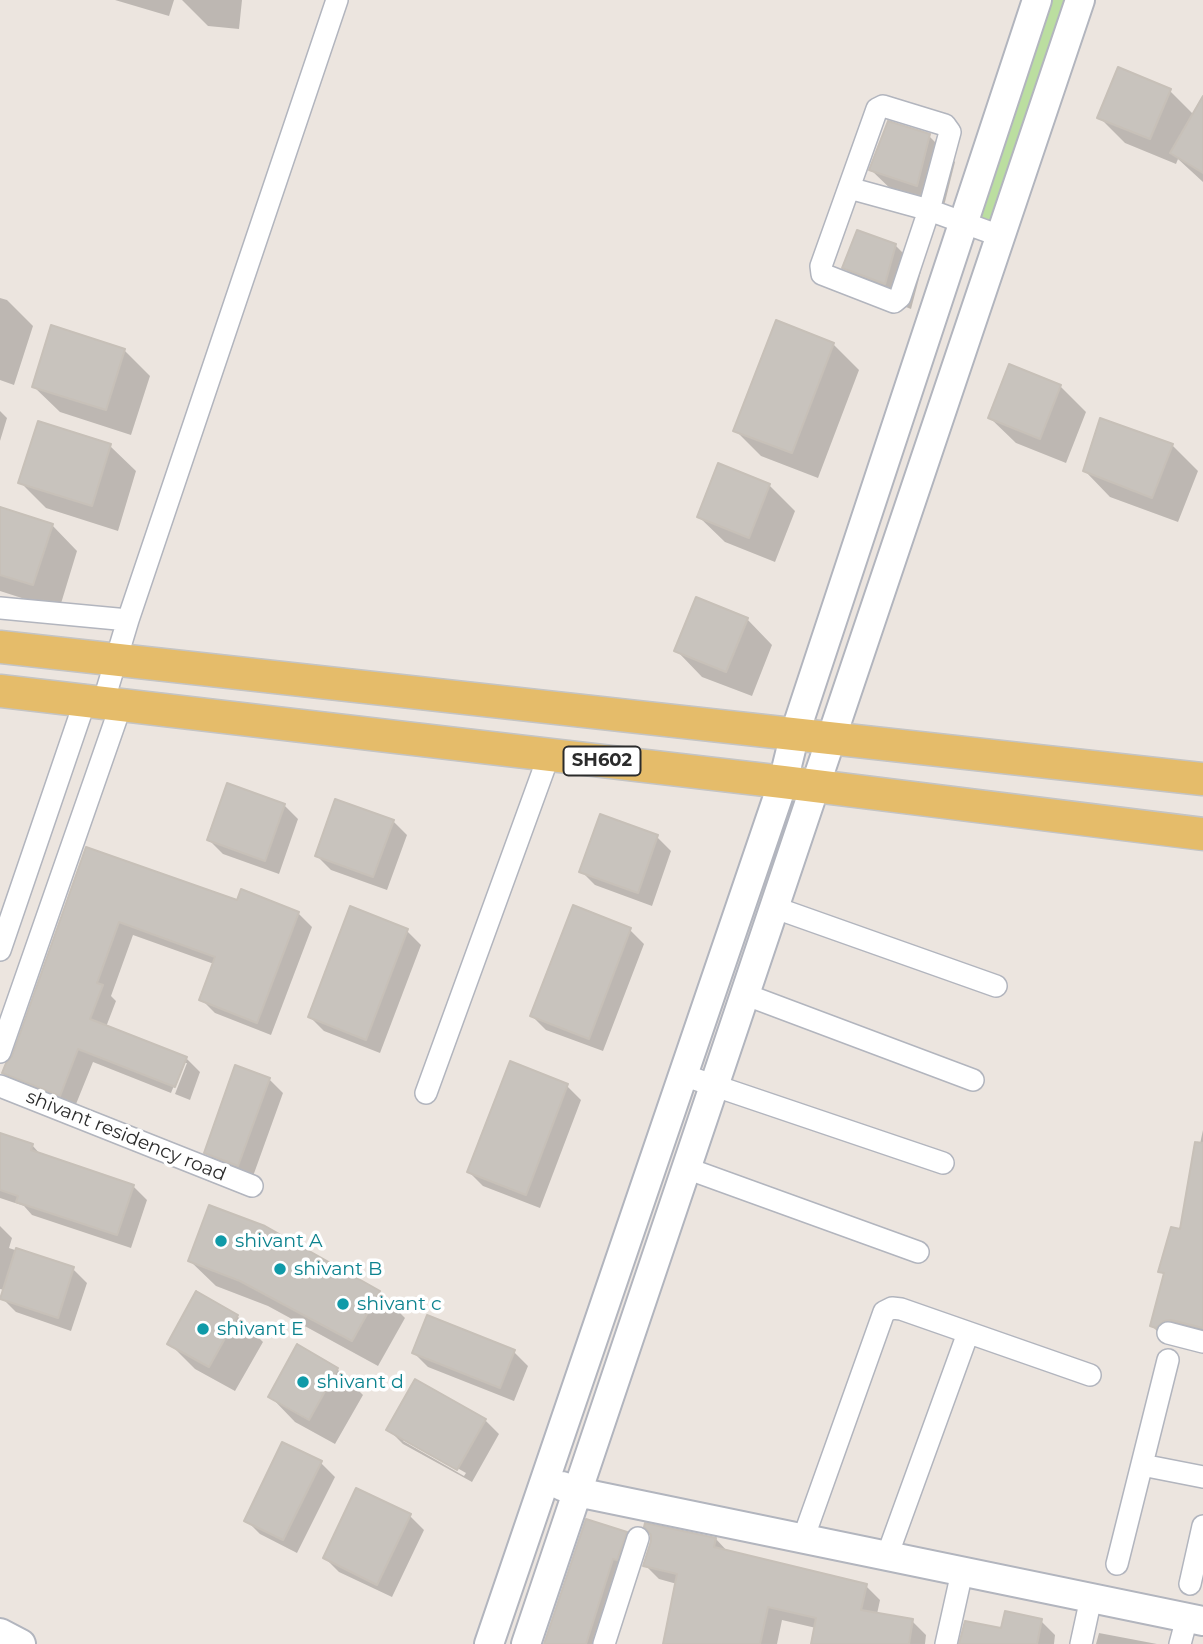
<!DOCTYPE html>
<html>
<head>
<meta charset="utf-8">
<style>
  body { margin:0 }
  canvas { display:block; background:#ece5df }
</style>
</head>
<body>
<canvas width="1203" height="1644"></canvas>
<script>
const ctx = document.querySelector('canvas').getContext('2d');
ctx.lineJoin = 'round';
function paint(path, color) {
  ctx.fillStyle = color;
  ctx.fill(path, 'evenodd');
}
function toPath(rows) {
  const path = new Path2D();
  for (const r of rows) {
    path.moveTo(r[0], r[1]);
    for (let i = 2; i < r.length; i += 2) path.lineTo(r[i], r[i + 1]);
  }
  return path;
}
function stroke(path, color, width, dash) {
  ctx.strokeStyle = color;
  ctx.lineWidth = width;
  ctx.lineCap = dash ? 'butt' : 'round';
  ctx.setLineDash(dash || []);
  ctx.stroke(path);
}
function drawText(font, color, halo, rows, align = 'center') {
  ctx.font = font + ' Montserrat,sans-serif';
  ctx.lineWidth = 7;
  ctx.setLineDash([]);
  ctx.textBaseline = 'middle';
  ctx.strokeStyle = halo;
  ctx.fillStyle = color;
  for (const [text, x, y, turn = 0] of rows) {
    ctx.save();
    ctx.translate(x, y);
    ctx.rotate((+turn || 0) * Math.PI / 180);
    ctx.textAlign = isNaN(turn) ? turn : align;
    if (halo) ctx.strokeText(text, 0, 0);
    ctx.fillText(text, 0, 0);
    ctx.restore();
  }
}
const green = toPath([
  [1050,0,1071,0,997,221,978,217]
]);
const shadow = toPath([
  [115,0,174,0,169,16],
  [182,0,242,0,239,29,208,26],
  [1170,91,1194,115,1203,112,1203,182,1178,159,1176,164,1125,143,1099,117],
  [929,136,955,162,943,210,897,195,871,170],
  [895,245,921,271,911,309,870,293,844,267],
  [0,298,7,300,33,326,14,385,0,380],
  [833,344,859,370,818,478,761,456,735,430],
  [124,350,150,376,131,435,60,412,34,387],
  [1060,386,1086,412,1066,463,1016,443,990,418],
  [0,411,7,418,0,441],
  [1172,445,1198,471,1178,522,1110,497,1085,471],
  [110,446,136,471,118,531,46,508,20,482],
  [769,485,795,511,775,562,725,542,699,517],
  [0,509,52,525,77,551,59,610,0,591],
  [747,619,772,645,752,696,702,677,677,651],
  [284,805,298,819,279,874,223,854,209,840],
  [393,821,407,835,387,890,331,870,317,856],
  [657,837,671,851,652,906,595,885,581,871],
  [87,849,238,902,242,892,298,913,312,927,271,1035,215,1013,201,999,214,964,133,935,111,996,116,1001,106,1027,186,1058,200,1072,190,1100,175,1094,187,1063,183,1063,171,1093,93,1062,74,1109,18,1087,4,1073,14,1057],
  [630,930,644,944,603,1051,546,1030,532,1016],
  [407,931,421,945,380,1053,324,1031,310,1017],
  [269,1079,283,1093,252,1179,220,1166,206,1152],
  [567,1086,581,1100,540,1208,483,1186,469,1172],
  [1203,1130,1203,1338,1166,1340,1152,1326,1165,1276,1160,1271,1181,1231],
  [0,1134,32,1145,42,1156,133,1186,147,1200,131,1248,32,1215,24,1206,0,1198],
  [0,1226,12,1238,9,1248,73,1269,87,1283,71,1331,16,1312,2,1298,4,1290,0,1289],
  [190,1261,379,1292,405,1318,378,1366,268,1306,216,1286],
  [237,1316,263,1342,235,1391,195,1369,170,1344],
  [514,1352,528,1366,514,1401,428,1367,414,1353],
  [337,1369,363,1395,335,1444,295,1422,270,1396],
  [485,1420,499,1434,472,1482,403,1444,389,1430],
  [403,1437,466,1473,464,1476,403,1441],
  [321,1463,335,1477,297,1553,260,1534,246,1520],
  [357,1490,410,1516,424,1530,392,1597,339,1572,325,1558],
  [626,1533,640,1547,604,1644,545,1644],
  [716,1539,729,1553,866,1586,880,1600,877,1614,912,1621,926,1635,925,1644,812,1644,816,1628,782,1620,777,1644,664,1644,677,1584,659,1579,645,1565],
  [1041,1621,1055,1635,1054,1644,960,1644,1003,1630],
  [1099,1633,1157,1644,1096,1644]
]);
const building = toPath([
  [1118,67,1171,89,1150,139,1097,118,1118,67],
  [1203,96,1203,173,1170,153,1203,96],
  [888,121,930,134,917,186,869,170,888,121],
  [857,230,896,244,885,284,842,268,857,230],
  [776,320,834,343,792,453,733,431,776,320],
  [51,325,125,349,106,410,32,387,51,325],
  [1009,364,1061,385,1040,439,988,418,1009,364],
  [1100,418,1173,444,1152,498,1083,471,1100,418],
  [38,421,111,444,92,506,18,483,38,421],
  [718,463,770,484,749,538,697,517,718,463],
  [0,507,53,524,33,585,0,575,0,507],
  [696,597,748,618,726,672,674,651,696,597],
  [227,783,285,804,265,861,207,840,227,783],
  [335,799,394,820,373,877,315,856,335,799],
  [600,814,658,835,638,893,579,872,600,814],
  [86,847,237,900,241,889,299,912,257,1023,199,1000,215,957,119,922,97,983,103,985,90,1019,187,1057,175,1087,78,1049,60,1096,2,1073,6,1063,12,1056,86,847],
  [573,905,631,928,589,1039,530,1016,573,905],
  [350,906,408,929,366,1040,308,1017,350,906],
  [510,1061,568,1084,526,1195,467,1172,510,1061],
  [235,1065,270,1078,238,1166,204,1153,235,1065],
  [0,1133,33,1144,31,1150,134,1185,117,1235,16,1202,18,1196,0,1190,0,1133],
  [1195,1142,1203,1143,1203,1328,1171,1320,1164,1321,1156,1328,1150,1326,1164,1273,1158,1272,1171,1227,1180,1229,1195,1142],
  [209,1205,265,1226,380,1291,352,1341,240,1281,188,1261,209,1205],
  [16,1248,74,1267,58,1318,0,1299,16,1248],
  [196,1291,238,1315,209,1367,167,1344,196,1291],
  [427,1315,515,1350,500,1388,412,1353,427,1315],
  [297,1344,338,1368,309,1420,268,1397,297,1344],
  [415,1379,486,1419,457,1470,386,1430,415,1379],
  [282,1442,322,1461,283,1540,244,1521,282,1442],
  [356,1488,411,1514,377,1585,323,1558,356,1488],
  [586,1519,627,1532,617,1560,613,1559,586,1644,544,1644,586,1519],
  [645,1523,716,1538,714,1547,867,1584,861,1610,913,1619,909,1644,811,1644,816,1618,768,1607,760,1644,663,1644,677,1574,643,1566,651,1541,651,1535,644,1527,645,1523],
  [1005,1611,1042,1619,1037,1644,959,1644,965,1621,1001,1628,1005,1611]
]);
const street = toPath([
  [849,188,929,210,950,132,945,125,883,106,877,109,821,266,822,274,894,302,900,297,929,210,1000,236],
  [0,608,128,620],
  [103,703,128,620,337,0],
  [773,907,996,986],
  [0,950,85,701],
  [744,994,973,1080],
  [0,1052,121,705],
  [683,1075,943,1163],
  [0,1086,252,1186],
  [426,1093,549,755],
  [686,1168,918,1252],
  [1168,1333,1203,1342],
  [1142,1465,1203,1477],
  [803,1539,884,1312,892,1308,901,1309,1090,1375],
  [887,1556,968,1333],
  [1117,1564,1168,1360],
  [1190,1584,1203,1526],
  [604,1644,638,1538],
  [946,1644,962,1572],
  [1081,1644,1091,1598],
  [1180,1644,1187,1618]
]);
const secondary = toPath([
  [562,1486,577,1492,1203,1621],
  [0,1633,21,1644],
  [489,1644,783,782,795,733,1037,0],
  [526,1644,1080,0]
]);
const primary = toPath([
  [0,647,1203,779],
  [0,691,783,782,1203,834]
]);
const markers = [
  [221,1241,7,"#0f9aa8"],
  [280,1269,7,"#0f9aa8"],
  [343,1304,7,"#0f9aa8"],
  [203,1329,7,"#0f9aa8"],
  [303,1382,7,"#0f9aa8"]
];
const shields = [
  [602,761,77]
];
const shieldNames = [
  ["SH602",602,761]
];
const streetNames = [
  ["shivant residency road",126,1136,22]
];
const cultureNames = [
  ["shivant A",235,1241],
  ["shivant B",294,1269],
  ["shivant c",357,1304],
  ["shivant E",217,1329],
  ["shivant d",317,1382]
];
paint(green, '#bbdea0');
paint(shadow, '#0003');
paint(building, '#c8c3bd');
stroke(building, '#c7c0b8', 2);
stroke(street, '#b2b5be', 24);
stroke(secondary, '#b2b5be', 32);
stroke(primary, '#c4c4c4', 35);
stroke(street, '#fff', 21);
stroke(secondary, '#fff', 28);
stroke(primary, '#e5bc6a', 32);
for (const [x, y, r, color] of markers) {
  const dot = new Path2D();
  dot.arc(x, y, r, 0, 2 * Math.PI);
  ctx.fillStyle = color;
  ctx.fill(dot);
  stroke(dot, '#fff', 2.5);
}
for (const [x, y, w] of shields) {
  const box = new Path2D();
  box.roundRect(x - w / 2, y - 14.5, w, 29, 5);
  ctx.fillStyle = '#fff';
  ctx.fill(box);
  stroke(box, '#2b2b2b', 2);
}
drawText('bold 18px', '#2b2b2b', null, shieldNames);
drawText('19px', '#2b2b2b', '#fff', streetNames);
drawText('19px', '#0d838f', '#fff', cultureNames, 'left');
</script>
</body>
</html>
